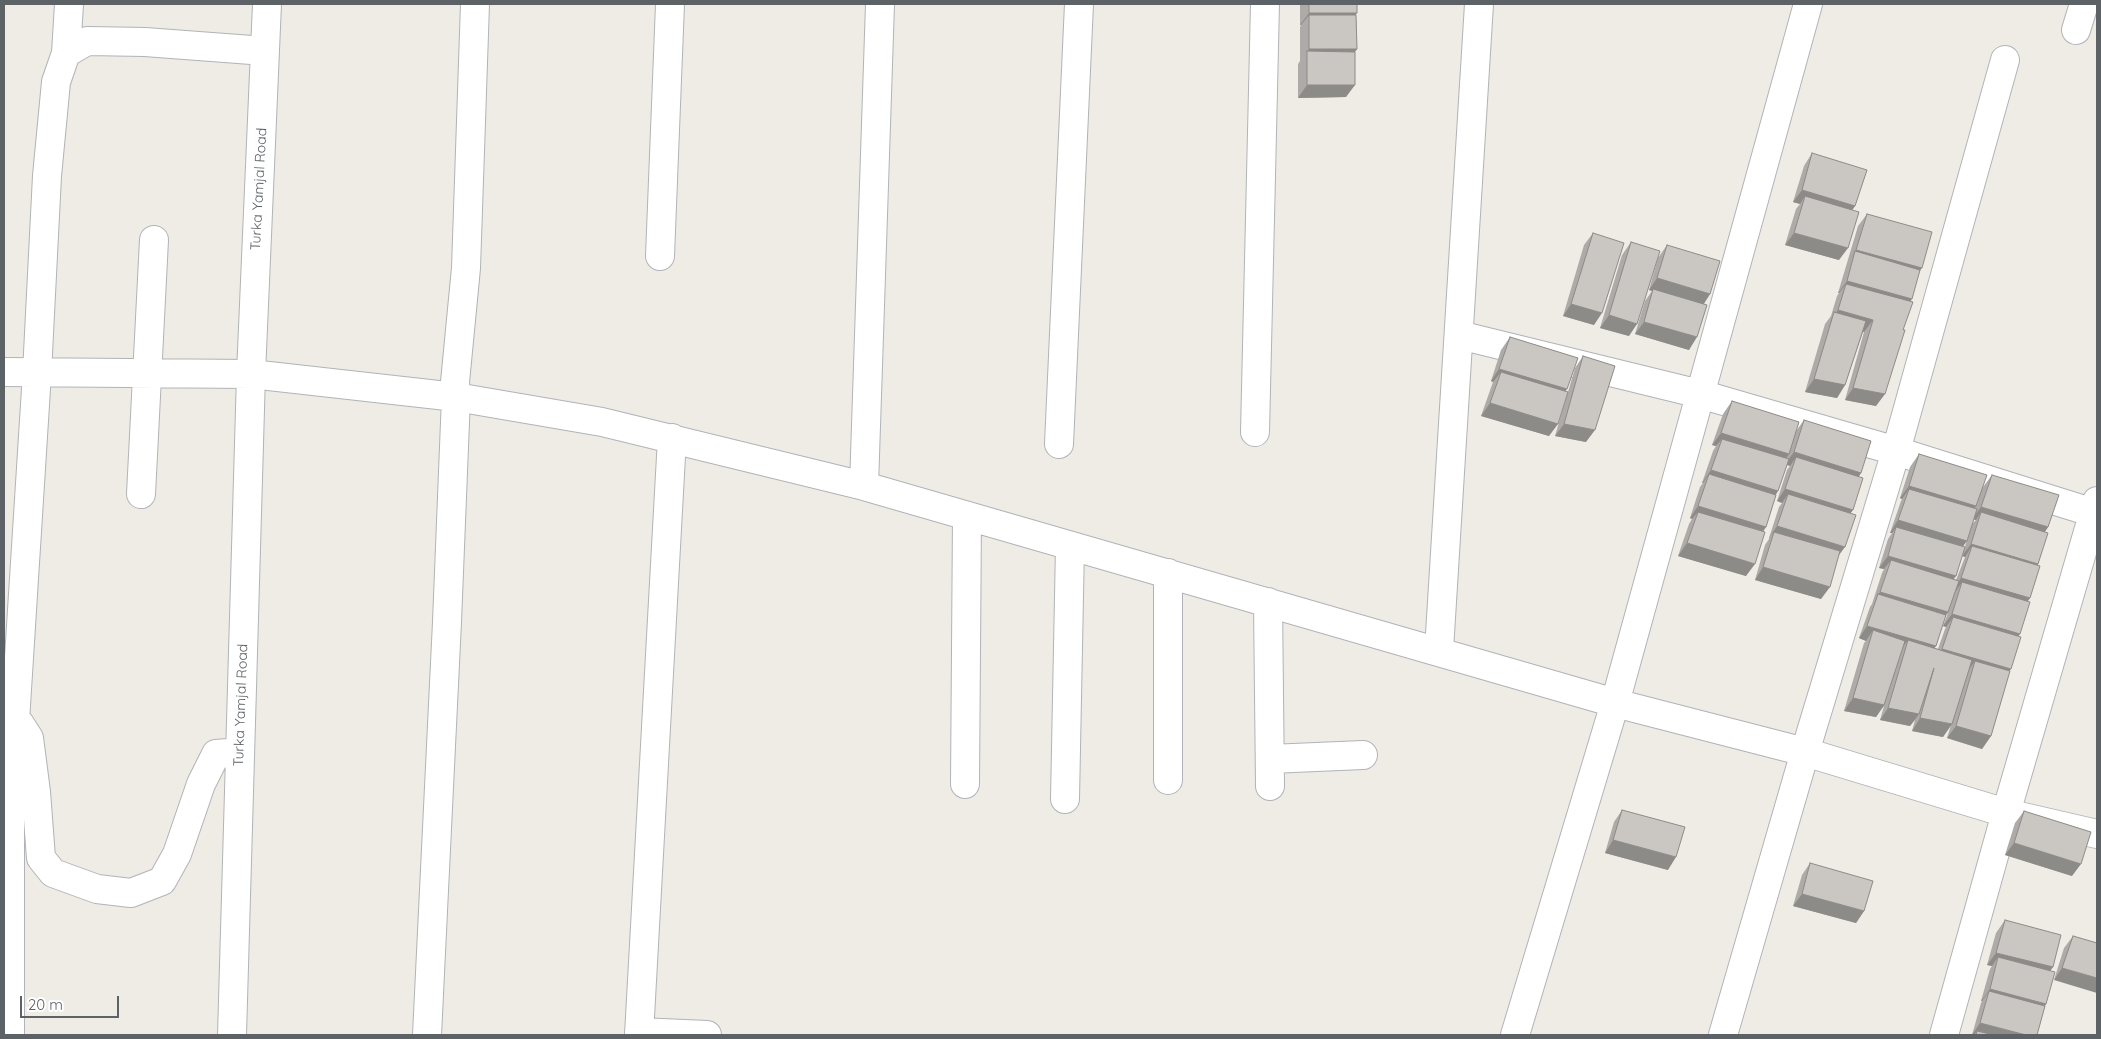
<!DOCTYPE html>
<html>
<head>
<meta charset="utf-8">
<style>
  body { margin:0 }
  #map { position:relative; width:2101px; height:1039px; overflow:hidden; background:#efebe5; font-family:Quicksand,sans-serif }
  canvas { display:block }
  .frame { position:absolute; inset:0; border:5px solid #5d6266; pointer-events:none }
  .scale { position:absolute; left:20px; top:996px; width:99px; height:22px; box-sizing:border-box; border:2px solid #5d6266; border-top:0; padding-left:6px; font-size:15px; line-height:18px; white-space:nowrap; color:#5d6266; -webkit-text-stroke:4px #fff; paint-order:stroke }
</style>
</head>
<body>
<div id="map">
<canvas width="2101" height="1039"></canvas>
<div class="frame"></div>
<div class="scale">20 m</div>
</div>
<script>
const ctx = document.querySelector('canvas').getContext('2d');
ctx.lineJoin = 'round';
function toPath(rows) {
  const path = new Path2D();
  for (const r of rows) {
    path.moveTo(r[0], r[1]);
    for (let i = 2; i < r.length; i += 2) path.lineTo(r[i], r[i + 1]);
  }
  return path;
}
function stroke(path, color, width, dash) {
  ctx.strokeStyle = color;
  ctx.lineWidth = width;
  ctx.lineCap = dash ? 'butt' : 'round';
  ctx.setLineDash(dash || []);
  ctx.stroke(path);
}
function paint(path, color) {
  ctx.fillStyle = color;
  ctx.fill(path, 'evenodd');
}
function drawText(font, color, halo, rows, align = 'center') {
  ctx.font = font + ' Quicksand,sans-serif';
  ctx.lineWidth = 4;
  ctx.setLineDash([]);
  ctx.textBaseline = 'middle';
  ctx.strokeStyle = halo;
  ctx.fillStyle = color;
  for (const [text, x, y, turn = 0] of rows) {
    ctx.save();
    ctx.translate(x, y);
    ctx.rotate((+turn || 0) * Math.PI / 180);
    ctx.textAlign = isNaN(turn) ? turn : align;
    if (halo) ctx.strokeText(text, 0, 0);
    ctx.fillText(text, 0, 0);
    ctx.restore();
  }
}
const street = toPath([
  [2076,30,2084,4],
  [66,53,69,4],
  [660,256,670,4],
  [1459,335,1700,394,1896,451,2094,513],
  [4,372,251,374,456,397,602,422,864,486,1615,703,1805,752,2006,813,2097,834],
  [1255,432,1265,4],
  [1059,444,1079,4],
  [864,486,880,4],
  [141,494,154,240],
  [1168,573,1168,780],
  [1268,602,1270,786],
  [1439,650,1479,4],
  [20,724,29,738,36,792,41,858,53,873,97,889,131,893,162,881,177,854,201,784,216,754,240,752],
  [1270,759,1363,755],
  [965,784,967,516],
  [1065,799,1070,546],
  [639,1032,707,1035],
  [10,1035,10,800,37,373,47,176,56,82,66,53,87,41,145,42,265,51],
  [232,1035,251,374,267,4],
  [427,1035,447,622,456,397,455,382,466,268,475,4],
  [639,1035,672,438],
  [1515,1035,1615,703,1808,4],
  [1723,1035,1805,752,1896,451,2005,60],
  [1944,1035,2006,813,2097,501]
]);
const wall = toPath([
  [1300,4,1357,4,1356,15,1357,49,1355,52,1346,97,1298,98,1298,64,1300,61,1300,27,1301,25,1300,25],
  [1812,153,1855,206,1852,210,1839,260,1785,245,1796,209,1800,204,1793,202,1804,166],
  [1867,214,1920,270,1876,406,1845,400,1864,332,1863,332,1845,385,1837,398,1805,392,1825,324,1831,316,1837,296,1839,293,1838,293,1858,226],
  [1593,233,1594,325,1563,316,1584,245],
  [1631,242,1629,336,1600,328,1622,255],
  [1667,245,1710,294,1704,304,1689,350,1635,334,1645,301,1652,291,1649,290,1658,258],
  [1510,337,1566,391,1568,392,1575,368,1583,356,1586,442,1555,436,1567,395,1549,436,1481,416,1493,382,1491,381,1501,350],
  [1732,401,1796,431,1804,420,1861,473,1859,476,1850,513,1838,556,1821,599,1755,580,1765,545,1769,539,1769,538,1779,507,1782,503,1777,501,1787,470,1790,466,1787,465,1776,495,1766,527,1763,531,1746,576,1678,556,1689,524,1692,519,1690,518,1700,487,1703,483,1702,483,1713,451,1716,446,1712,445,1723,414],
  [1919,454,1983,487,1992,475,2048,527,2045,532,2038,564,2030,598,2027,602,2009,671,1991,736,1982,749,1947,738,1951,725,1943,737,1912,731,1915,720,1910,726,1880,720,1884,706,1876,717,1844,711,1864,643,1866,641,1859,638,1870,607,1872,604,1882,573,1884,569,1879,568,1888,539,1892,533,1890,533,1901,501,1902,499,1900,498,1910,467],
  [1973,519,1976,520,1972,524,1962,556,1965,557,1956,580,1953,579,1956,576,1963,547],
  [1948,613,1943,626,1946,627,1945,629,1938,649,1934,648,1936,646,1945,617],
  [1622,810,1668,870,1605,853,1614,822],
  [2024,811,2072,876,2005,855,2015,823],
  [1810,863,1864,911,1856,923,1793,906,1802,875],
  [2005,920,2053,967,2050,970,2046,1004,2045,1006,2037,1035,1972,1035,1981,1003,1982,1001,1981,1001,1990,969,1992,966,1987,965,1996,933],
  [2073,936,2097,943,2054,980,2064,948]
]);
const shadedWall = toPath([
  [1309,13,1357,13,1349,25,1309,15,1301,25,1300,25],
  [1309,49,1357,49,1348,61,1307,52],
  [1307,85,1355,85,1346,97,1298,98],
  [1802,190,1855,206,1847,218,1805,196,1800,204,1793,202],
  [1794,233,1848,248,1839,260,1785,245],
  [1856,250,1922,268,1913,280,1855,251,1848,262],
  [1657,278,1710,294,1702,306,1653,289,1652,291,1649,290],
  [1847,281,1912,299,1903,312,1846,284,1839,293,1838,293],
  [1571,304,1602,313,1594,325,1563,316],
  [1838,310,1873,320,1864,332,1831,323,1832,318],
  [1609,315,1637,324,1629,336,1600,328],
  [1644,322,1697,337,1689,350,1635,334],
  [1499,369,1567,389,1558,402,1501,372,1493,382,1491,381],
  [1814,379,1845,385,1837,398,1805,392],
  [1853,388,1885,394,1876,406,1845,400],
  [1490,403,1558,424,1549,436,1481,416],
  [1564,424,1595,430,1586,442,1555,436],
  [1721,433,1789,454,1781,466,1722,439,1716,446,1712,445],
  [1794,452,1861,473,1853,485,1796,457,1790,466,1785,464],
  [1711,470,1778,491,1770,503,1709,474,1703,483,1702,483],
  [1909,486,1976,506,1968,519,1909,489,1902,499,1900,498],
  [1785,489,1853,510,1844,522,1788,494,1782,503,1777,501],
  [1698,506,1766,527,1758,539,1698,512,1692,519,1690,518],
  [1981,507,2048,527,2040,539,1981,512,1976,520,1972,519],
  [1898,520,1967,541,1958,553,1896,527,1892,533,1890,533],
  [1777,526,1845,547,1836,559,1774,532,1769,538],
  [1687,543,1755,564,1746,576,1678,556],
  [1971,544,2038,564,2030,577,1972,546,1965,557,1962,556],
  [1888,556,1956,576,1947,588,1891,560,1884,569,1879,568],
  [1763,567,1830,587,1821,599,1755,580],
  [1961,578,2030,598,2021,610,1962,582,1956,591,1953,590],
  [1880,592,1948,612,1939,625,1878,595],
  [1952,614,2020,634,2011,646,1953,617,1946,627,1943,626],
  [1867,626,1936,646,1927,659,1908,640,1900,651,1873,630,1866,641,1859,638],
  [1942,649,2011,669,2002,681,1975,661,1968,671,1934,661],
  [1853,698,1884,705,1876,717,1844,711],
  [1888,708,1919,714,1910,726,1880,720],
  [1920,718,1952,724,1943,737,1912,731],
  [1956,726,1991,736,1982,749,1947,738],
  [1613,840,1676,857,1668,870,1605,853],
  [2014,843,2081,864,2072,876,2005,855],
  [1802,894,1864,911,1856,923,1793,906],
  [1996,953,2053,967,2044,980,1998,957,1992,966,1987,965],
  [2062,968,2097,978,2097,993,2054,980],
  [1990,989,2046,1004,2038,1016,1989,991,1982,1001,1981,1001],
  [1980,1023,2026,1035,1976,1035,1977,1031,1974,1035,1972,1035]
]);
const building = toPath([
  [1309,4,1357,4,1357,13,1309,13,1309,4],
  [1309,15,1356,15,1357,49,1309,49,1309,15],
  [1307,51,1355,52,1355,85,1307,85,1307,51],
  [1812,153,1867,170,1855,206,1802,190,1812,153],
  [1805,196,1859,212,1848,248,1794,233,1805,196],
  [1867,214,1932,232,1922,268,1856,250,1867,214],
  [1593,233,1624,243,1602,313,1571,304,1593,233],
  [1631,242,1660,251,1637,324,1609,315,1631,242],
  [1667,245,1720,261,1710,294,1657,278,1667,245],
  [1855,251,1920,270,1912,299,1847,281,1855,251],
  [1846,284,1913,302,1903,330,1905,330,1885,394,1853,388,1873,320,1838,310,1846,284],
  [1653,289,1707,305,1697,337,1644,322,1653,289],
  [1834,312,1866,321,1845,385,1814,379,1834,312],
  [1510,337,1578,358,1567,389,1499,369,1510,337],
  [1583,356,1615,366,1595,430,1564,424,1583,356],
  [1501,372,1568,392,1558,424,1490,403,1501,372],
  [1732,401,1799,422,1789,454,1721,433,1732,401],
  [1804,420,1871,441,1861,473,1794,452,1804,420],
  [1722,439,1789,459,1778,491,1711,470,1722,439],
  [1919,454,1987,475,1976,506,1909,486,1919,454],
  [1796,457,1863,478,1853,510,1785,489,1796,457],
  [1709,474,1776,495,1766,527,1698,506,1709,474],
  [1992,475,2059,495,2048,527,1981,507,1992,475],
  [1909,489,1977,509,1967,541,1898,520,1909,489],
  [1788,494,1856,515,1845,547,1777,526,1788,494],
  [1698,512,1765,532,1755,564,1687,543,1698,512],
  [1981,512,2048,533,2038,564,1971,544,1981,512],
  [1896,527,1965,547,1956,576,1888,556,1896,527],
  [1774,532,1840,551,1830,587,1763,567,1774,532],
  [1972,546,2040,566,2030,598,1961,578,1972,546],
  [1891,560,1959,581,1948,612,1880,592,1891,560],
  [1962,582,2030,602,2020,634,1952,614,1962,582],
  [1878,594,1946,615,1936,646,1867,626,1878,594],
  [1953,617,2021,637,2011,669,1942,649,1953,617],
  [1873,630,1905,641,1884,705,1853,698,1873,630],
  [1908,640,1972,660,1952,724,1920,718,1934,668,1919,714,1888,708,1908,640],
  [1975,661,2010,671,1991,736,1956,726,1975,661],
  [1622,810,1685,827,1676,857,1613,840,1622,810],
  [2024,811,2091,832,2081,864,2014,843,2024,811],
  [1810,863,1873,881,1864,911,1802,894,1810,863],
  [2005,920,2061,935,2053,967,1996,953,2005,920],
  [2073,936,2097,943,2097,978,2062,968,2073,936],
  [1998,957,2055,972,2046,1004,1990,989,1998,957],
  [1989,991,2045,1006,2037,1035,2026,1035,1980,1023,1989,991],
  [1977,1031,1994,1035,1976,1035,1977,1031]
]);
const streetNames = [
  ["Turka Yamjal Road",259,189,-87],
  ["Turka Yamjal Road",241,705,-88]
];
stroke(street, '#b0b4b8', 30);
stroke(street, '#fff', 28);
paint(wall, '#aeaaa7');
paint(shadedWall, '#8d8b88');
paint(building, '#cac6c2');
stroke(building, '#8d8b88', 1);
drawText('14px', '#5d6266', '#fff', streetNames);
</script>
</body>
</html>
